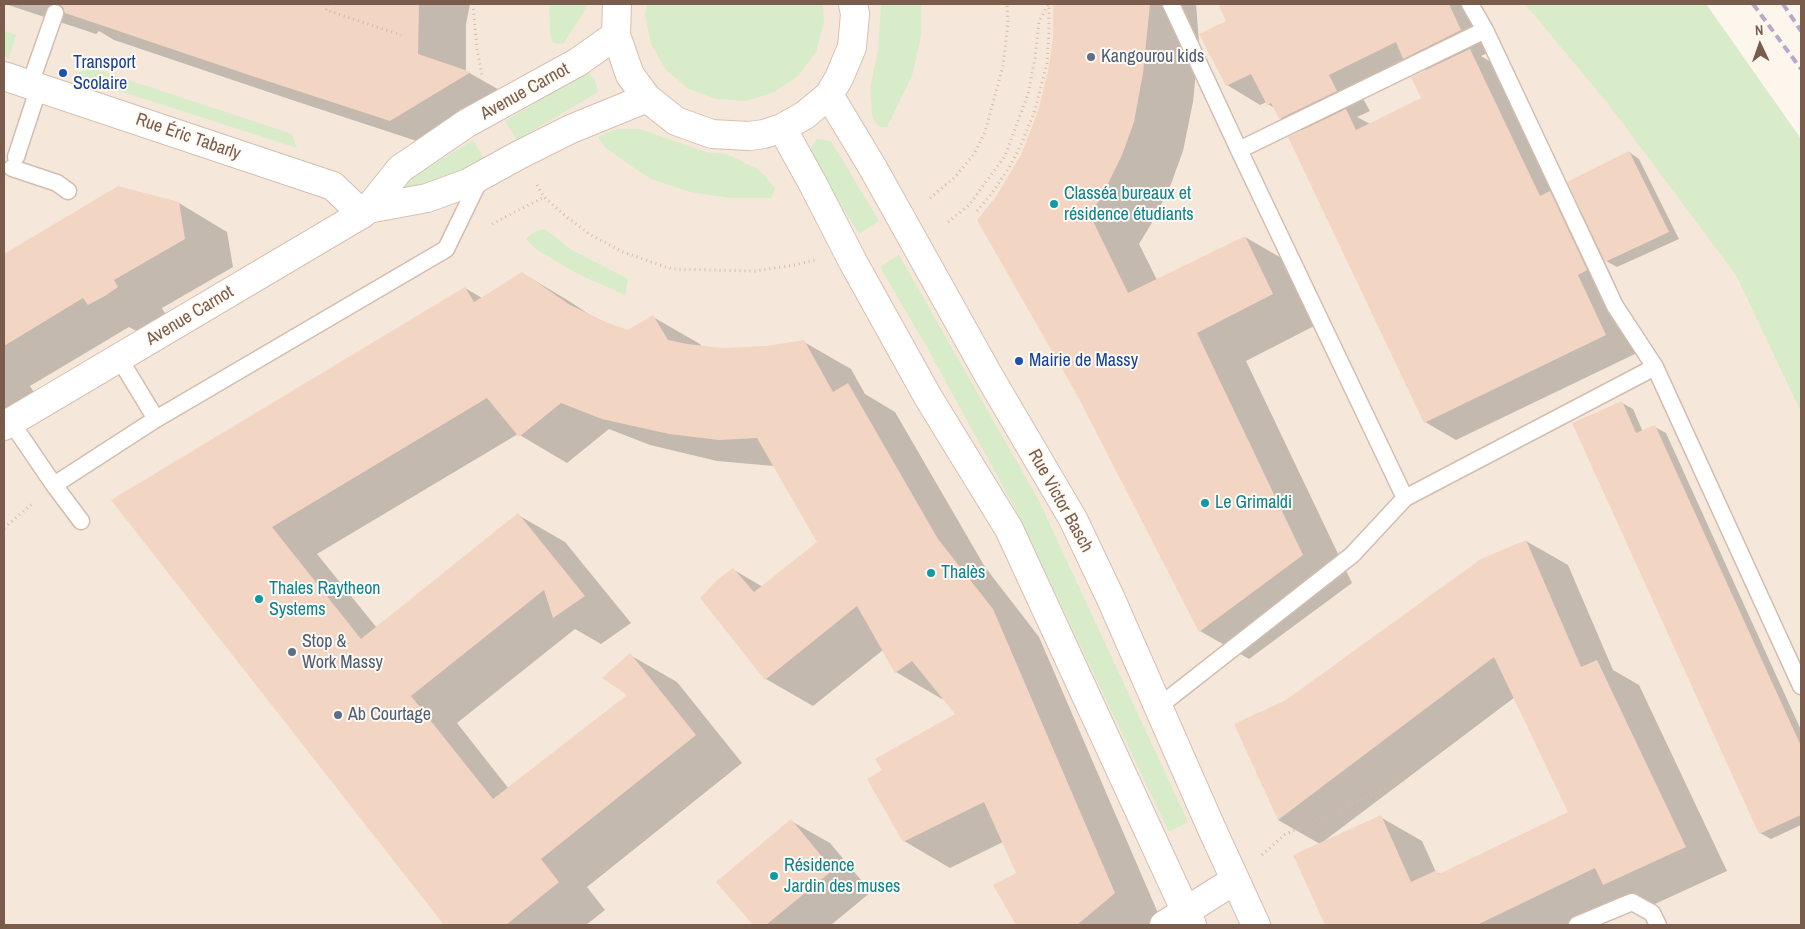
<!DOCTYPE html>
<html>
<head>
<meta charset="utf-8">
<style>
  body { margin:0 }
  #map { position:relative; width:1805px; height:929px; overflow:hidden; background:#fdf6ec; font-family:"Archivo Narrow",sans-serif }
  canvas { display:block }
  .frame { position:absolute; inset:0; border:5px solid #7a5c4d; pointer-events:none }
  .north { position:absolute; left:1735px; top:20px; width:50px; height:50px; -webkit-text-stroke:4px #fffaf3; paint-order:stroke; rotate:357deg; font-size:14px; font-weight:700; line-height:20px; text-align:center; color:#7a5c4d }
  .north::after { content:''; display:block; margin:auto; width:18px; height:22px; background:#7a5c4d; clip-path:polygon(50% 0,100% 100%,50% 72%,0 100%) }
</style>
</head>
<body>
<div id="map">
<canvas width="1805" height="929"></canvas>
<div class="frame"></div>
<div class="north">N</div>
</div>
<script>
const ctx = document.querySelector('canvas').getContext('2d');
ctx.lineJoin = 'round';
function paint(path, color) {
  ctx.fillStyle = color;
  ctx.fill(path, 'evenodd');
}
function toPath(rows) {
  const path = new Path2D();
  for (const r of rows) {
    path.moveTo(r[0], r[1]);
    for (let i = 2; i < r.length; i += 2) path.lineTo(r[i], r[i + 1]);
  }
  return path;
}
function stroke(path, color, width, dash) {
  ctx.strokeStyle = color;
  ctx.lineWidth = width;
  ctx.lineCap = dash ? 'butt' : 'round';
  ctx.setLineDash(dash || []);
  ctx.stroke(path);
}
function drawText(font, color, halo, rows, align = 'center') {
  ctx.font = font + ' "Archivo Narrow",sans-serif';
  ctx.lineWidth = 4;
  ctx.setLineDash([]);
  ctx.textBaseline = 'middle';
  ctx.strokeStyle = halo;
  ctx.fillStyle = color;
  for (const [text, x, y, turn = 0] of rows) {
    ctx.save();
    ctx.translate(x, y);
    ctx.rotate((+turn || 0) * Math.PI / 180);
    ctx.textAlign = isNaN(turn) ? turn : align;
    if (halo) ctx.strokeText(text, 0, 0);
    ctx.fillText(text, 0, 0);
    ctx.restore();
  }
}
const residential = toPath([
  [4,4,1706,4,1801,139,1801,925,4,925]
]);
const green = toPath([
  [549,4,588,4,577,23,563,44,553,43,550,33],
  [647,4,823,4,824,23,816,52,798,76,774,92,746,101,716,99,689,89,666,70,651,44,645,15],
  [881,4,921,4,921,36,912,76,887,127,880,127,876,124,872,114,870,89,878,50],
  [1525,4,1706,4,1801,139,1801,412,1736,275,1609,105],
  [4,31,16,35,9,58,4,56],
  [89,67,292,134,297,148,73,76],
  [588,72,595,80,598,92,517,140,505,121],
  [617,129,640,129,706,152,727,154,757,169,765,176,775,188,771,198,730,198,690,192,651,179,618,157,605,147,598,137],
  [817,139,831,141,879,221,859,234,808,151],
  [473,140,485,160,435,186,401,191,400,187,426,169],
  [545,229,572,250,628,279,625,295,578,274,537,250,526,239,534,232],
  [899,255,1039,501,1188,822,1169,832,1017,512,928,349,880,267]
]);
const shadow = toPath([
  [5,4,286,4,332,19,337,4,470,4,466,24,466,71,517,100,438,148,298,102,114,40,99,31,96,34],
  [1053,4,1196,4,1199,42,1193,102,1183,151,1171,184,1153,221,1139,244,1157,280,1245,237,1295,266,1322,322,1246,361,1352,583,1249,659,1200,631,996,198,1022,155,1039,112,1050,67,1054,37],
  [1219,4,1480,4,1493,30,1494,50,1481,56,1501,68,1564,200,1583,211,1629,152,1639,159,1679,239,1617,267,1604,260,1617,288,1608,293,1637,353,1456,440,1425,422,1303,131,1280,118,1276,109,1268,104,1267,102,1260,105,1227,85,1228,22],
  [1419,66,1427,71,1422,99,1370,124,1357,117,1370,111,1361,95],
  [118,187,179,203,227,232,233,267,162,308,166,315,138,332,129,327,30,386,35,394,4,411,4,255],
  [522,273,569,301,596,319,628,331,653,317,700,344,702,347,724,349,768,347,804,342,851,369,865,394,895,412,985,567,1039,637,1161,920,1155,925,1018,925,994,886,1018,873,1003,842,950,868,904,841,883,770,957,714,944,698,942,699,896,672,883,650,813,706,766,679,701,598,734,570,763,587,819,542,774,466,717,461,650,445,609,429,567,463,518,434,317,554,377,628,518,515,565,542,631,623,601,644,575,629,457,723,509,789,629,695,630,655,677,682,742,763,587,887,605,910,586,925,446,925,113,500,465,288,482,298],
  [1622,403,1633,409,1643,432,1655,427,1666,433,1801,730,1801,825,1771,839,1760,833],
  [1526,541,1568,565,1613,670,1639,685,1727,871,1646,908,1626,897,1566,925,1327,925,1295,856,1380,817,1422,841,1436,872,1442,874,1570,813,1515,697,1320,844,1278,820,1287,701],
  [791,821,830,843,871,892,831,925,755,925,718,882]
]);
const building = toPath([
  [59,4,419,4,418,54,471,72,390,121,249,75,65,13,63,7],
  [1053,4,1150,4,1143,73,1134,122,1122,155,1104,192,1090,215,1128,293,1245,236,1273,294,1197,333,1303,555,1199,632,1077,395,977,220,995,198,1021,155,1038,111,1049,67,1053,37],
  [1218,4,1449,4,1461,30,1403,59,1396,42,1329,75,1337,91,1279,119,1271,103,1267,105,1251,74,1226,86,1199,34,1226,21],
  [1470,49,1540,196,1550,191,1587,270,1578,275,1606,335,1424,423,1288,137,1346,109,1356,130,1421,98,1411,77],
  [1629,151,1669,232,1605,262,1567,182],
  [118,186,179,202,185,239,114,280,118,287,105,296,88,305,83,298,4,346,4,254],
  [522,272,570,305,608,323,628,330,653,315,668,340,687,344,724,348,767,346,804,340,833,392,848,383,938,539,993,609,1115,893,1077,925,1016,925,993,885,1016,873,984,802,903,842,867,779,882,770,875,759,955,714,912,661,895,673,857,606,765,680,700,598,716,581,733,568,754,592,817,542,757,438,719,440,669,434,602,419,561,403,519,437,487,398,272,527,361,639,518,513,585,596,553,618,544,590,411,696,493,799,627,695,602,678,630,653,696,735,541,859,559,882,506,925,444,925,111,500,465,287,474,302],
  [1622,401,1636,433,1655,425,1801,746,1801,815,1759,834,1572,423],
  [1526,540,1581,667,1597,660,1686,847,1603,885,1595,868,1477,925,1325,925,1293,855,1381,815,1411,882,1437,870,1439,874,1568,812,1494,657,1278,820,1234,724,1286,700,1481,559],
  [791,819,833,870,766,925,753,925,716,882]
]);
const path = toPath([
  [328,4,326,10,401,35],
  [473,4,477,49,482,75],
  [537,185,544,197,568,218,591,235,623,252,672,269,755,271,795,265,815,260],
  [930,198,955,177,974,154,985,132,1003,66,1008,23,1007,4],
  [977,211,992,193,1010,166,1020,147,1035,110,1047,63,1049,32,1049,4],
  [948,222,969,205,1005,156,1028,94,1035,58,1039,22,1048,4],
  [492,224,544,197],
  [4,528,32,504],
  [1262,855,1284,835,1406,779]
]);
const lane = toPath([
  [1171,4,1239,150,1405,498,1655,367,1801,686],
  [1470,4,1485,30],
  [30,84,55,13],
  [1239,150,1485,30,1615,306,1655,367],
  [16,157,39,87],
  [12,168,57,183,68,191],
  [119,358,156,419],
  [11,422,54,485,81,521],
  [54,485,156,419,446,249,481,177],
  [1158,707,1352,555,1405,498],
  [1577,925,1632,902,1652,913,1658,925]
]);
const street = toPath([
  [4,76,333,186,362,214],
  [1164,925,1235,880]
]);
const secondary = toPath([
  [617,4,616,35,630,75,647,98,676,121,712,134,749,136,764,134,782,128,805,115,829,95,839,78,852,47,855,14,853,4],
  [829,95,873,168,989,376,1073,519,1111,599,1211,827,1256,925],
  [782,128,813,184,853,262,928,397,1009,529,1192,925],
  [368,209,427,198,468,183,519,155,571,129,647,98],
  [4,426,362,214,368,209,400,169,467,123,578,62,616,35]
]);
const rail = toPath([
  [1753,4,1801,69],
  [1783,4,1801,31]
]);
const markers = [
  [1091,57,5,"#5c6f8a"],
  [63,73,5,"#1a4fb4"],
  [1054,204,5,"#0f9aa8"],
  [1019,361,5,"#1a4fb4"],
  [1205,503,5,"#0f9aa8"],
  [931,573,5,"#0f9aa8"],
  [259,599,5,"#0f9aa8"],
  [292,652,5,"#5c6f8a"],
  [338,715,5,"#5c6f8a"],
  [774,876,5,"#0f9aa8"]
];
const serviceNames = [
  ["Kangourou kids",1101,57],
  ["Stop &",302,642],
  ["Work Massy",302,663],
  ["Ab Courtage",348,715]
];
const transitNames = [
  ["Transport",73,63],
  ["Scolaire",73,84],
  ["Mairie de Massy",1029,361]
];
const streetNames = [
  ["Avenue Carnot",525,92,-29],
  ["Rue Éric Tabarly",188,137,19],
  ["Avenue Carnot",190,316,-31],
  ["Rue Victor Basch",1060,501,61]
];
const cultureNames = [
  ["Classéa bureaux et",1064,194],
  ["résidence étudiants",1064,215],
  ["Le Grimaldi",1215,503],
  ["Thalès",941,573],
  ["Thales Raytheon",269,589],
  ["Systems",269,610],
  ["Résidence",784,866],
  ["Jardin des muses",784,887]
];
paint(residential, '#f5e8da');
paint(green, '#d8ecc9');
paint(shadow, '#0003');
paint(building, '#f3d5c3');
stroke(lane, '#d1beb0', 19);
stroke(street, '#d1beb0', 30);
stroke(secondary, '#d6c0b0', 30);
stroke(path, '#d9b8a5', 3, [1, 4]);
stroke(lane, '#fff', 16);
stroke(street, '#fff', 28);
stroke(secondary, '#fff', 28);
stroke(rail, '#b9a8c9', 4, [8, 5]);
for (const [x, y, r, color] of markers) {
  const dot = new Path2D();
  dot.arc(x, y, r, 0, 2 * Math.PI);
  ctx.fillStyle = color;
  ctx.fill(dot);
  stroke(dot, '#fffaf3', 2);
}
drawText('18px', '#4e5e75', '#fffaf3', serviceNames, 'left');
drawText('18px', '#164399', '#fffaf3', transitNames, 'left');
drawText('18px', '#7a5c4d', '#fffaf3', streetNames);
drawText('18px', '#0d838f', '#fffaf3', cultureNames, 'left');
</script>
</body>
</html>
